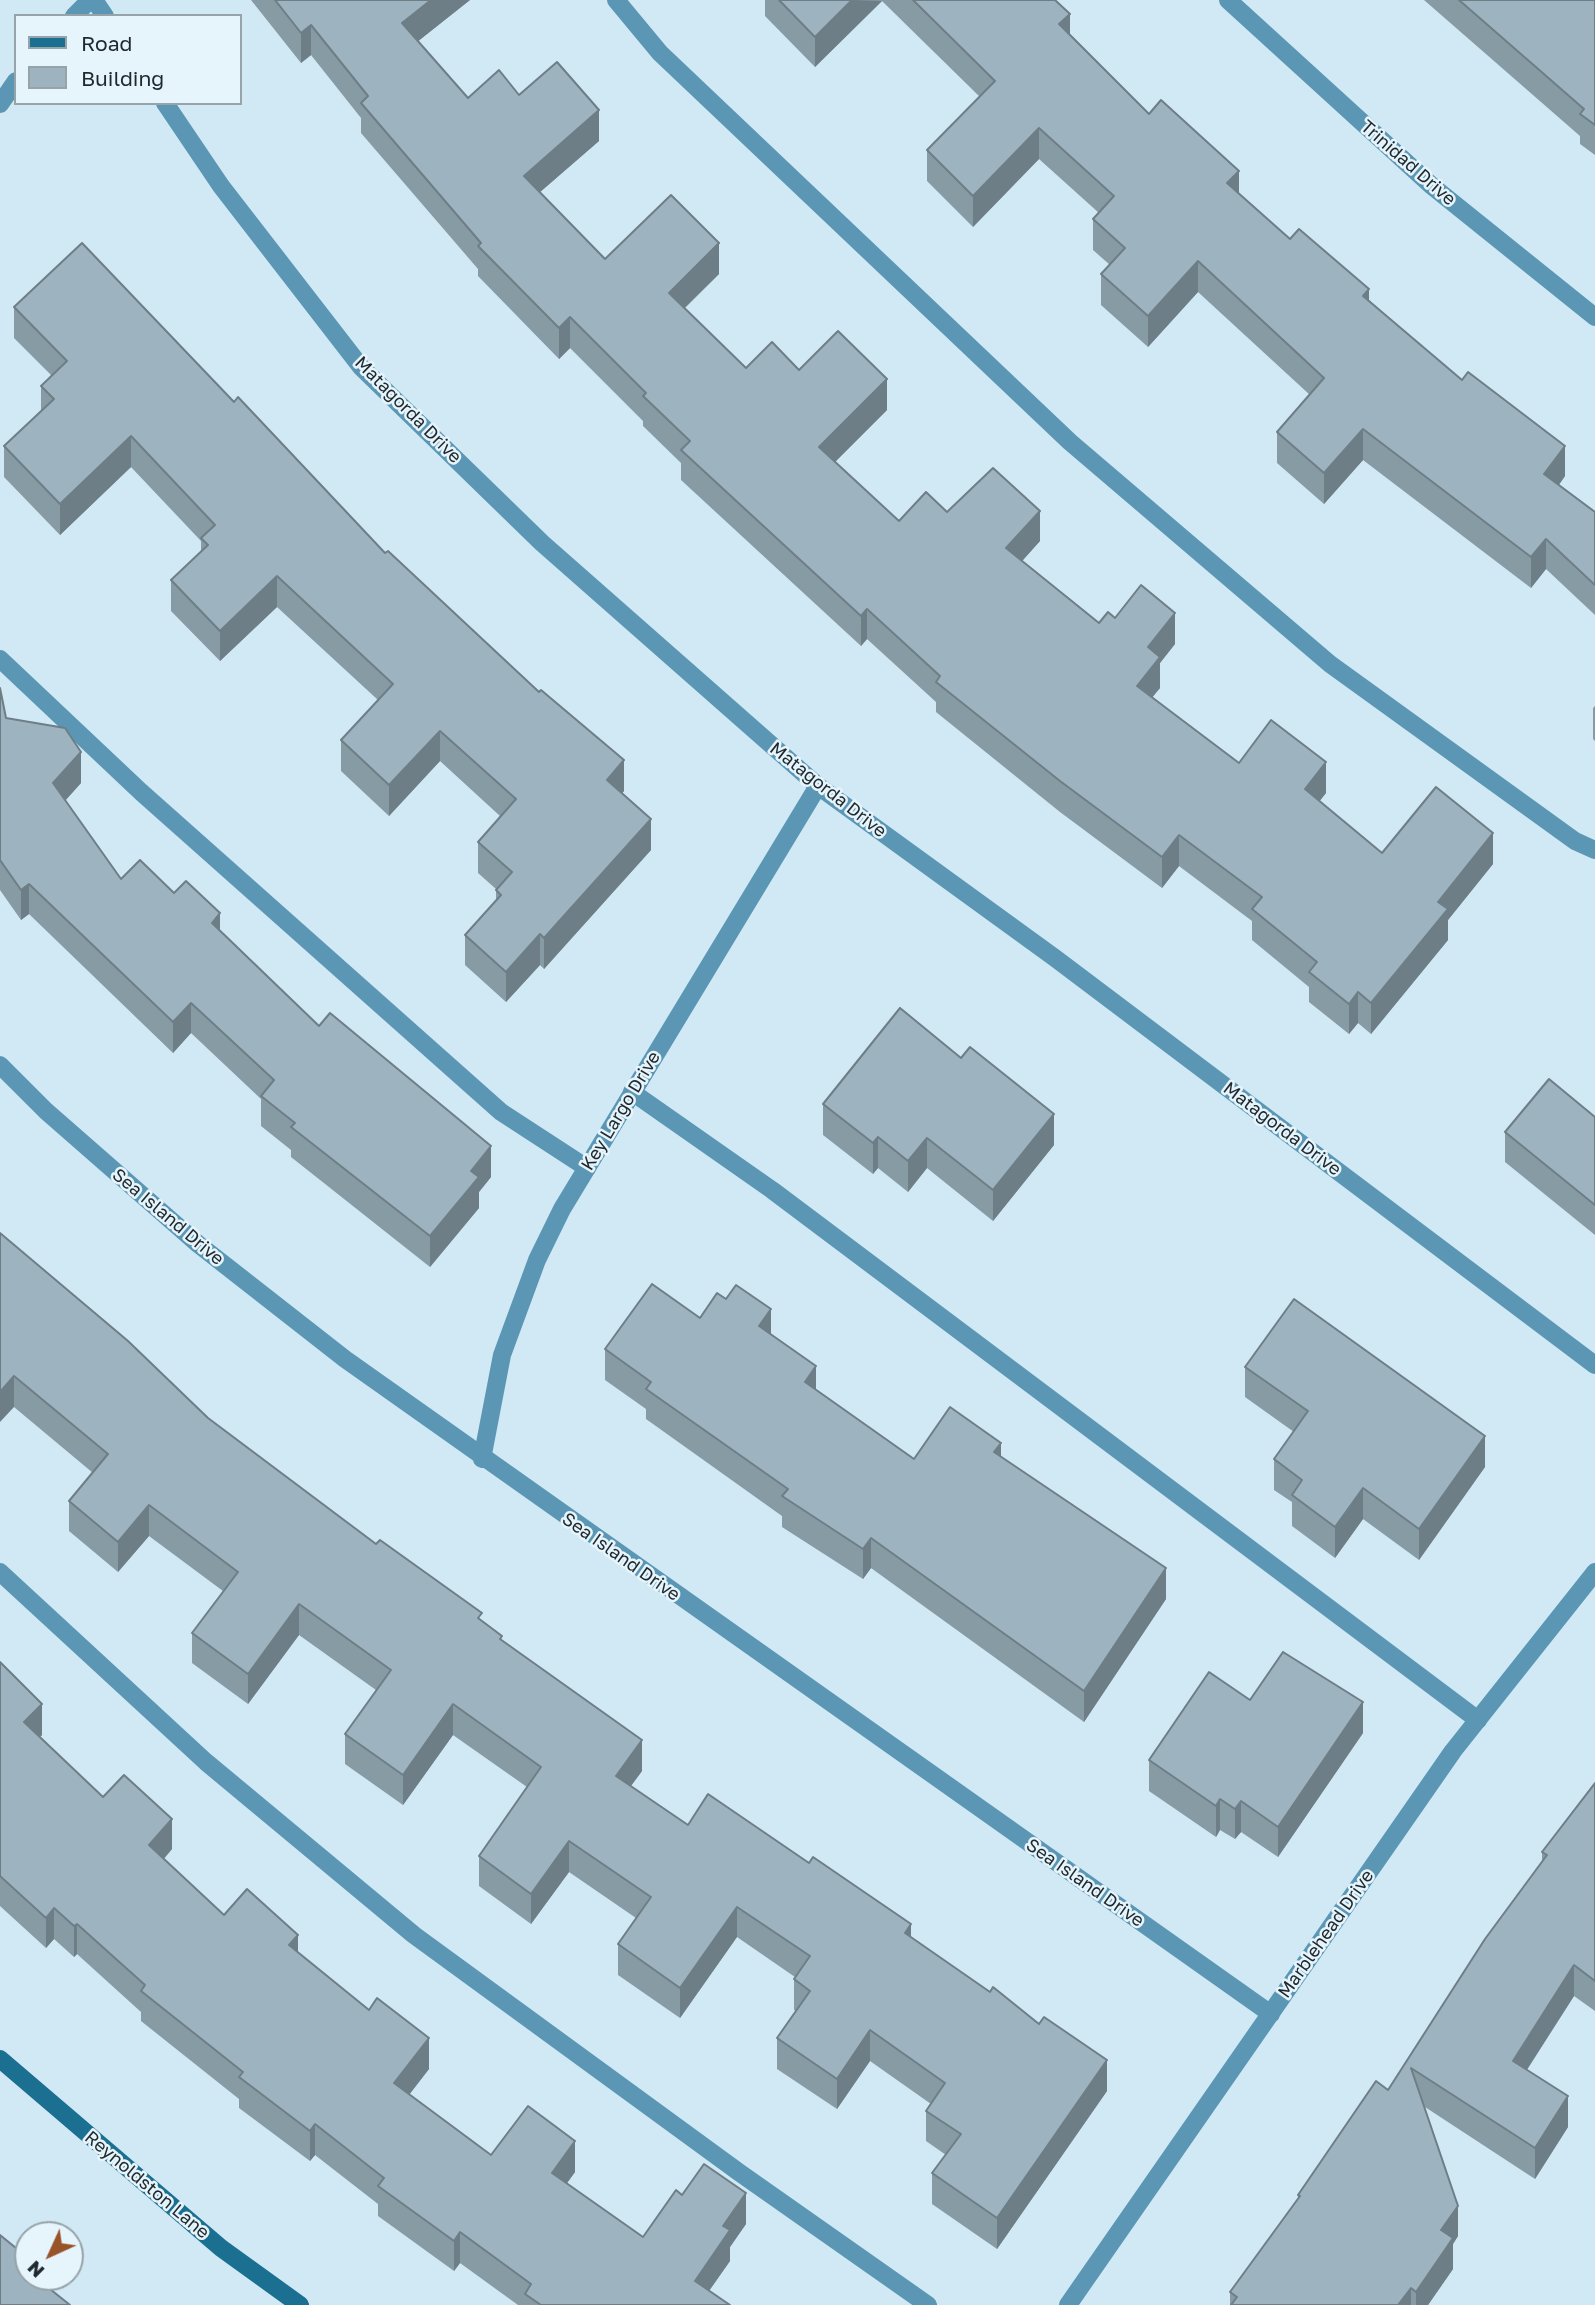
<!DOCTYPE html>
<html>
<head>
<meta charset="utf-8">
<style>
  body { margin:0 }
  #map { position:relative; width:1595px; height:2305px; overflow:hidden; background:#d1e9f5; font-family:"Golos Text",sans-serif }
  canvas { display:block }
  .legend { position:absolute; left:14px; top:14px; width:228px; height:91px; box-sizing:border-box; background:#e6f4fc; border:2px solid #96a3a9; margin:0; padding:9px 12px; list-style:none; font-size:21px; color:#1f292d }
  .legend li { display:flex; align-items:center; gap:14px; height:35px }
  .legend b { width:35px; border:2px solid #96a3a9 }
  .north { position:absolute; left:14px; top:2221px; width:70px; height:70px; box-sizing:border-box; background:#e6f4fc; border:2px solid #96a3a9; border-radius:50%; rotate:225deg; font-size:19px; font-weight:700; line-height:28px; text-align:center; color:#1f292d }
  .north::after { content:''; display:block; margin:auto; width:24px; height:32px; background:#995329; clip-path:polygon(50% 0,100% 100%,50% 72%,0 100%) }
</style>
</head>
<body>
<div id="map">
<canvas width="1595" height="2305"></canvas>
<ul class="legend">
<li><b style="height:9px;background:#1b6f90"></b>Road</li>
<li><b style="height:19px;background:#9db4c0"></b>Building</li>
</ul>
<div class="north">N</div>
</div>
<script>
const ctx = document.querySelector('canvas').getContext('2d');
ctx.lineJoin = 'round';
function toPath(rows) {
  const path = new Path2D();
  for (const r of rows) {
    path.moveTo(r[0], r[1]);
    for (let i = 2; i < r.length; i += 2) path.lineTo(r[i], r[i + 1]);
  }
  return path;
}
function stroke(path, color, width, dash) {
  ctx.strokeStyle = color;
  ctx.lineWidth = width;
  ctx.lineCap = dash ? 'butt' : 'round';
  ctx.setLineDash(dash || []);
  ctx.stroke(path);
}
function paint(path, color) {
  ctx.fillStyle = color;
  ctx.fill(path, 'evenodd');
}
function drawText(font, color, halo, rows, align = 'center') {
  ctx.font = font + ' "Golos Text",sans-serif';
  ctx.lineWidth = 5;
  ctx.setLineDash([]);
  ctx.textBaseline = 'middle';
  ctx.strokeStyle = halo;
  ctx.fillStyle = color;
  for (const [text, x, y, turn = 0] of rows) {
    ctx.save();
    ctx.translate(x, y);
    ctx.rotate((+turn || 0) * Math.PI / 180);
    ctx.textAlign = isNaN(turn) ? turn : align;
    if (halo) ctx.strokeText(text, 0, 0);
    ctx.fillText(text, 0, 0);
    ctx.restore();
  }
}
const lane = toPath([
  [616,0,660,53,1070,442,1330,664,1575,841,1595,850],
  [0,659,141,792,501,1112,587,1168],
  [632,1092,772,1190,1478,1720],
  [0,1572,206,1762,414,1935,740,2173,928,2305]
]);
const street = toPath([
  [94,0,105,16],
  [1228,0,1432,186,1595,317],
  [74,16,90,0],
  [165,103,221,186,361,367,542,543,818,786,1055,958,1595,1365],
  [0,104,16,81],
  [0,1065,46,1111,198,1244,345,1359,1271,2014],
  [482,1459,502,1355,537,1260,562,1209,818,786],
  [1068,2305,1453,1751,1595,1572]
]);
const secondary = toPath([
  [0,2059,221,2248,300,2305]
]);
const wall = toPath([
  [251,0,470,0,418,41,468,98,519,95,599,141,540,192,605,259,719,274,685,308,746,368,799,370,887,410,835,462,899,521,947,512,1040,541,1022,561,1099,623,1115,618,1175,644,1160,663,1160,688,1152,697,1239,763,1326,793,1319,801,1382,853,1493,864,1448,920,1448,940,1371,1034,1358,1023,1349,1034,1309,1002,1309,987,1252,940,1252,921,1179,866,1162,888,1060,812,936,712,936,702,867,639,861,646,681,480,681,463,643,426,643,421,570,348,559,359,478,276,478,269,361,133,361,118,311,55,301,63],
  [765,0,1055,0,1070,34,1149,114,1290,239,1369,300,1565,476,1559,485,1595,512,1595,615,1546,569,1531,588,1363,460,1324,504,1277,463,1277,432,1310,395,1198,292,1148,347,1101,305,1101,274,1110,265,1093,250,1093,219,1099,213,1039,159,973,227,927,181,927,150,980,97,882,1,815,67,765,16],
  [1424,0,1595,0,1595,155,1580,144,1580,136],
  [14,307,234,402,624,791,622,793,651,850,544,969,540,965,506,1002,465,965,465,935,496,900,496,889,478,873,478,842,500,816,440,761,389,816,341,771,341,740,378,700,277,607,220,661,171,611,171,580,201,551,201,541,131,467,60,535,4,477,4,446,41,411,41,386,52,376,14,338],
  [0,688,6,718,81,783,65,801,121,879,174,893,220,931,319,1026,491,1177,479,1192,479,1208,430,1267,291,1157,291,1150,261,1126,261,1099,191,1033,173,1053,29,914,21,920,0,890],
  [1595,706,1595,741,1593,739,1593,708],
  [823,1104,1054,1145,993,1221,927,1168,908,1192,878,1168,873,1174,823,1135],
  [1595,1117,1595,1235,1505,1162,1505,1132],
  [0,1233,208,1418,376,1544,482,1621,642,1771,631,1786,688,1825,911,1938,1107,2091,997,2249,932,2204,932,2173,946,2155,926,2141,926,2111,931,2104,870,2061,837,2109,777,2069,777,2038,796,2011,794,2010,794,1979,795,1977,737,1937,680,2018,618,1975,618,1944,636,1918,569,1872,531,1924,479,1886,479,1856,527,1787,453,1735,403,1805,345,1764,345,1734,376,1690,299,1635,248,1704,192,1663,192,1633,223,1591,149,1536,118,1572,69,1531,69,1501,93,1473,14,1407],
  [726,1299,771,1334,816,1390,914,1459,1001,1457,1166,1599,1084,1722,871,1568,863,1579,782,1527,782,1516,646,1419,646,1409,605,1380,605,1349,700,1318],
  [1245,1367,1485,1467,1419,1560,1363,1519,1335,1558,1292,1526,1292,1502,1274,1490,1274,1459,1294,1432,1245,1397],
  [0,1662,42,1735,40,1737,103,1797,172,1849,164,1859,224,1915,298,1952,429,2069,409,2095,491,2155,575,2172,567,2183,643,2237,682,2195,746,2224,730,2247,730,2261,709,2291,730,2305,518,2305,460,2263,454,2271,378,2216,378,2204,315,2155,310,2161,239,2108,239,2099,141,2021,141,2012,77,1954,74,1957,54,1939,46,1948,0,1906],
  [1250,1700,1363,1733,1278,1857,1241,1832,1235,1839,1220,1830,1216,1837,1149,1791,1149,1760],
  [1595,1783,1595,2011,1574,1996,1527,2070,1568,2127,1535,2179,1425,2107,1458,2236,1453,2244,1453,2269,1428,2305,1230,2305,1230,2292,1298,2199,1298,2195,1388,2090,1542,1861,1542,1852]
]);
const shadedWall = toPath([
  [431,0,470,0,402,54,402,23],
  [852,0,882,1,815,67,815,37],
  [1070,14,1070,44,1059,24],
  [311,25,311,55,301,63,301,33],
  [599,110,599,141,524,206,524,176],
  [1039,128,1039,159,973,227,973,196],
  [1239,171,1239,202,1227,183],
  [719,243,719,274,669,323,669,293],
  [1198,261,1198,292,1148,347,1148,316],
  [1369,289,1369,320,1363,296],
  [570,317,570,348,559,359,559,328],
  [887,379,887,410,819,478,819,447],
  [1363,429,1363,460,1324,504,1324,473],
  [131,436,131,467,60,535,60,504],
  [1565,446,1565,476,1544,505,1544,474],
  [1040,511,1040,541,1006,579,1006,548],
  [1546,539,1546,569,1531,588,1531,557],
  [277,576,277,607,220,661,220,631],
  [867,609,867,639,861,646,861,616],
  [1175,613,1175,644,1160,663,1160,688,1137,716,1137,686,1148,647],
  [440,731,440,761,389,816,389,785],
  [81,752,81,783,53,814,53,783],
  [624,760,624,791,607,811,607,780],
  [1326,762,1326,793,1305,820,1305,789],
  [651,819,651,850,544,969,544,938],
  [1493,833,1493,864,1448,920,1448,940,1371,1034,1371,1003,1438,902],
  [1179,835,1179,866,1162,888,1162,857],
  [29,884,29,914,21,920,21,890],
  [220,913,220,944,212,923],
  [540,934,540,965,506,1002,506,972],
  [1358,992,1358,1023,1349,1034,1349,1004],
  [191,1003,191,1033,173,1053,173,1022],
  [1054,1114,1054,1145,993,1221,993,1190],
  [878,1137,878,1168,873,1174,873,1143],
  [927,1138,927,1168,908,1192,908,1161],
  [491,1146,491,1177,479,1192,479,1208,430,1267,430,1236,471,1171],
  [771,1309,771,1340,759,1326],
  [816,1366,816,1397,805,1382],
  [14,1376,14,1407,0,1422,0,1392],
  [1485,1436,1485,1467,1419,1560,1419,1529],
  [1001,1443,1001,1474,994,1452],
  [1363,1488,1363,1519,1335,1558,1335,1527],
  [149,1505,149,1536,118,1572,118,1542],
  [871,1538,871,1568,863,1579,863,1549],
  [1166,1568,1166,1599,1084,1722,1084,1691],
  [299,1604,299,1635,248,1704,248,1674],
  [1363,1702,1363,1733,1278,1857,1278,1827],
  [42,1704,42,1735,24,1752,24,1722],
  [453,1704,453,1735,403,1805,403,1775],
  [642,1740,642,1771,616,1806,616,1776],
  [1220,1799,1220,1830,1216,1837,1216,1806],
  [1241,1801,1241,1832,1235,1839,1235,1809],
  [172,1819,172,1849,149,1875,149,1845],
  [569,1841,569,1872,531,1924,531,1894],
  [737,1907,737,1937,680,2018,680,1988],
  [54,1908,54,1939,46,1948,46,1918],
  [77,1924,77,1954,74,1957,74,1926],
  [911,1924,911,1954,905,1933],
  [298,1935,298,1966,289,1945],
  [1574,1965,1574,1996,1513,2091,1513,2061],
  [870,2030,870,2061,837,2109,837,2079],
  [429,2038,429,2069,394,2114,394,2083],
  [1107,2060,1107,2091,997,2249,997,2218],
  [1568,2096,1568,2127,1535,2179,1535,2148],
  [315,2124,315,2155,310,2161,310,2131],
  [575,2141,575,2172,552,2204,552,2173],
  [746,2193,746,2224,730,2247,730,2261,699,2305,695,2281,723,2226],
  [1458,2206,1458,2236,1453,2244,1453,2269,1428,2305,1416,2305,1416,2292,1441,2230],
  [460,2232,460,2263,454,2271,454,2241],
  [27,2257,27,2287,20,2265],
  [1411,2288,1411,2305,1398,2305]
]);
const building = toPath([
  [275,0,431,0,402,23,468,98,499,70,519,95,557,62,599,110,524,176,605,259,671,195,719,243,669,293,746,368,772,342,799,370,838,331,887,379,819,447,899,521,926,492,947,512,993,468,1040,511,1006,548,1099,623,1108,612,1115,618,1141,585,1175,613,1148,647,1160,657,1137,686,1239,763,1271,720,1326,762,1305,789,1382,853,1436,787,1493,833,1438,902,1448,909,1371,1003,1358,992,1349,1004,1309,972,1317,962,1252,909,1262,897,1179,835,1162,857,1060,781,936,682,940,676,867,609,861,616,681,450,690,441,643,396,646,393,570,317,559,328,478,246,481,243,361,103,368,96,311,25,301,33,275,0],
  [779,0,852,0,815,37,779,0],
  [913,0,1055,0,1070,14,1059,24,1149,114,1161,100,1239,171,1227,183,1290,239,1299,229,1369,289,1363,296,1462,380,1468,372,1565,446,1544,474,1595,512,1595,585,1546,539,1531,557,1363,429,1324,473,1277,432,1324,378,1198,261,1148,316,1101,274,1125,248,1093,219,1114,196,1039,128,973,196,927,150,995,81,913,0],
  [1459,0,1595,0,1595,125,1580,114,1584,109,1459,0],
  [82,243,234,402,238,397,385,553,388,551,539,692,541,690,624,760,607,780,651,819,544,938,540,934,506,972,465,935,501,895,496,890,512,872,478,842,516,799,440,731,389,785,341,740,393,684,277,576,220,631,171,580,208,545,201,538,215,525,131,436,60,504,4,446,54,399,41,386,67,361,14,307,82,243],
  [0,688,6,718,65,728,81,752,53,783,121,879,140,860,174,893,186,881,220,913,212,923,319,1026,330,1013,491,1146,471,1171,479,1177,430,1236,291,1127,295,1123,261,1096,274,1080,191,1003,173,1022,29,884,21,890,0,860,0,688],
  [900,1008,961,1058,970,1047,1054,1114,993,1190,927,1138,908,1161,878,1137,873,1143,823,1104,900,1008],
  [1549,1079,1595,1117,1595,1205,1505,1132,1549,1079],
  [0,1233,128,1341,208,1418,376,1544,380,1540,482,1613,478,1618,502,1636,500,1639,642,1740,616,1776,688,1825,708,1794,809,1863,813,1857,911,1924,905,1933,990,1992,993,1987,1039,2024,1044,2017,1107,2060,997,2218,932,2173,961,2134,926,2111,945,2083,870,2030,837,2079,777,2038,810,1991,794,1979,810,1956,737,1907,680,1988,618,1944,651,1897,569,1841,531,1894,479,1856,541,1767,453,1704,403,1775,345,1734,391,1670,299,1604,248,1674,192,1633,238,1572,149,1505,118,1542,69,1501,108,1454,14,1376,0,1392,0,1233],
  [652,1284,700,1318,717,1293,726,1299,736,1285,771,1309,759,1326,816,1366,805,1382,914,1459,950,1407,1001,1443,994,1452,1166,1568,1084,1691,871,1538,863,1549,782,1496,788,1489,646,1389,651,1382,605,1349,652,1284],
  [1294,1299,1485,1436,1419,1529,1363,1488,1335,1527,1292,1495,1302,1480,1274,1459,1308,1411,1245,1367,1294,1299],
  [1283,1652,1363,1702,1278,1827,1241,1801,1235,1809,1220,1799,1216,1806,1149,1760,1209,1672,1250,1700,1283,1652],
  [0,1662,42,1704,24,1722,103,1797,124,1775,172,1819,149,1845,224,1915,247,1889,298,1935,289,1945,369,2010,377,1998,429,2038,394,2083,491,2155,528,2106,575,2141,552,2173,643,2237,676,2190,682,2195,704,2164,746,2193,723,2226,730,2230,695,2281,730,2305,541,2305,525,2294,531,2284,460,2232,454,2241,378,2186,384,2178,315,2124,310,2131,239,2077,243,2072,141,1991,145,1985,77,1924,74,1926,54,1908,46,1918,0,1876,0,1662],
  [1595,1783,1595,1981,1574,1965,1513,2061,1568,2096,1535,2148,1411,2068,1458,2206,1441,2230,1453,2238,1416,2292,1411,2288,1398,2305,1231,2305,1237,2297,1230,2292,1300,2196,1298,2195,1376,2081,1388,2090,1485,1939,1547,1855,1542,1852,1595,1783],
  [0,2235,27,2257,20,2265,28,2271,28,2277,35,2277,70,2305,0,2305,0,2235]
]);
const streetNames = [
  ["Trinidad Drive",1408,163,41],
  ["Matagorda Drive",408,410,45],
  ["Matagorda Drive",828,790,38],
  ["Key Largo Drive",621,1111,-59],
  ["Matagorda Drive",1282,1129,37],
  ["Sea Island Drive",168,1217,40],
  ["Sea Island Drive",621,1557,35],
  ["Sea Island Drive",1085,1883,35],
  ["Marblehead Drive",1326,1934,-55],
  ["Reynoldston Lane",147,2185,40]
];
stroke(lane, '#5b97b4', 18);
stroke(street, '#5b97b4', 18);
stroke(secondary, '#1b6f90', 18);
paint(wall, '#879ba5');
paint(shadedWall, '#6e7e86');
paint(building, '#9db4c0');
stroke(building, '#6e7e86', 2);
drawText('18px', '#1f292d', '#e6f4fc', streetNames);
</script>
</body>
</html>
